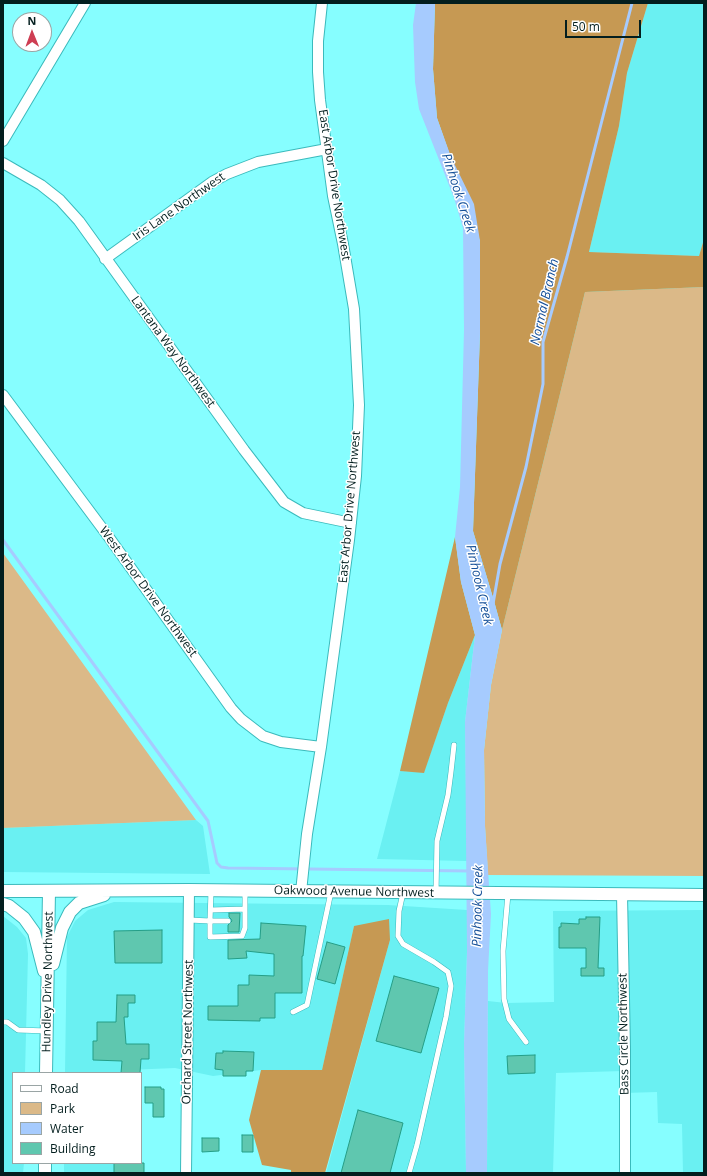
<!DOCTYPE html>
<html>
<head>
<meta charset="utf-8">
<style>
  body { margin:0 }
  #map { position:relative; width:707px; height:1176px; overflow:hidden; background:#86feff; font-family:"Open Sans",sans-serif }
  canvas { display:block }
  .frame { position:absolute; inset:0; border:4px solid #031e1e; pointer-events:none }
  .legend { position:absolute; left:12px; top:1072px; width:130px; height:92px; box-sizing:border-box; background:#fff; border:1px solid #9aa5a5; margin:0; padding:5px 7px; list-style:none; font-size:12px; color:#031e1e }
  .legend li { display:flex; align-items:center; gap:8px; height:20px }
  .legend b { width:20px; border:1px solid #9aa5a5 }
  .north { position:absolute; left:12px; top:12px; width:40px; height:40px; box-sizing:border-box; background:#fff; border:1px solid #9aa5a5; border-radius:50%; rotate:359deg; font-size:11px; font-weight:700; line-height:16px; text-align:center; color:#031e1e }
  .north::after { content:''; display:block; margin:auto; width:14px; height:18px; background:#ce3e53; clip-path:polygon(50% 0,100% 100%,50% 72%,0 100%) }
  .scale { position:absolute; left:565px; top:20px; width:76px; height:18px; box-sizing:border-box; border:2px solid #031e1e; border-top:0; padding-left:5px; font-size:12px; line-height:14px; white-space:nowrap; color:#031e1e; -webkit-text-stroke:3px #fff; paint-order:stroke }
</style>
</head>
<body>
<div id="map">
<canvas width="707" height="1176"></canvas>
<div class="frame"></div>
<ul class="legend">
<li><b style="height:5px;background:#fff"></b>Road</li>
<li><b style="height:11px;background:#dbb988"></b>Park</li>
<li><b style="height:11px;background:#a6cbfe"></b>Water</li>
<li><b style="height:11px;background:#5fc7af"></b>Building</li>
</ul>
<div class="north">N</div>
<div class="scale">50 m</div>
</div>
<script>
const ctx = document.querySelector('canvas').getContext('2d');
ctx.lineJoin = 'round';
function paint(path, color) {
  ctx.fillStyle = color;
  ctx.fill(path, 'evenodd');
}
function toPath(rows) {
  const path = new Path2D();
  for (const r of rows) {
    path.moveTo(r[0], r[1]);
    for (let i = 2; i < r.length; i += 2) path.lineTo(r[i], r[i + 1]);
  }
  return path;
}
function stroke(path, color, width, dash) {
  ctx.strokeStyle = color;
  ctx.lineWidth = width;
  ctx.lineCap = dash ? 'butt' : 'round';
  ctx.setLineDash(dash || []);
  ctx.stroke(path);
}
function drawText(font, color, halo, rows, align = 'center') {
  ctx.font = font + ' "Open Sans",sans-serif';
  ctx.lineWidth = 3;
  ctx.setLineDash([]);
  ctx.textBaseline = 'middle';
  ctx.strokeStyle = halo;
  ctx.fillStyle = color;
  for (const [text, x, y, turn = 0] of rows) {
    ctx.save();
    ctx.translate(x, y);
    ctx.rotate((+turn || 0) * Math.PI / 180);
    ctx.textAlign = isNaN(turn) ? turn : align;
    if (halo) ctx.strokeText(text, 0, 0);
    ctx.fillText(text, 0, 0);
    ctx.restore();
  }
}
const built = toPath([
  [648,3,704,3,704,239,699,256,589,252,619,126,627,73],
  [475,635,465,722,467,861,377,859,400,771,424,772,448,703],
  [196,820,203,826,210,874,3,872,3,828],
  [114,902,388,905,467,910,467,952,464,1044,466,1173,326,1173,390,940,354,926,322,1070,261,1070,213,1076,175,1068,127,1070,126,1073,65,1073,67,937,75,921,88,910],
  [704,910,704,1173,683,1173,682,1124,658,1123,657,1092,624,1093,623,1071,556,1073,553,1173,487,1173,488,1001,506,1003,554,1002,553,911],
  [3,916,17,927,26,938,28,954,25,1073,13,1073,13,1163,24,1163,23,1173,3,1173],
  [64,1163,124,1163,124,1173,64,1173]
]);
const green = toPath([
  [704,287,704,876,488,875,485,826,484,750,491,685,502,630,585,292],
  [3,553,196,820,3,828]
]);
const forest = toPath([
  [435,3,648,3,627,73,619,126,589,252,699,256,704,239,704,287,585,292,502,630,494,601,473,531,480,333,480,241,437,118,433,69],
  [455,537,461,582,475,635,448,703,424,773,400,771],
  [389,919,390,940,325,1173,291,1173,291,1170,262,1165,249,1120,261,1070,322,1070,354,926]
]);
const water = toPath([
  [416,3,435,3,433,69,437,118,451,157,474,204,480,241,480,333,473,531,494,601,502,630,491,685,484,750,485,826,491,914,488,971,487,1173,466,1173,464,1044,467,952,465,722,475,635,461,582,455,537,460,487,464,330,463,228,454,198,419,109,415,82,413,25]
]);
const stream = toPath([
  [3,540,208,821,217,863,221,867,228,868,471,871],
  [493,604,500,564,526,467,543,384,543,342,567,257,632,3]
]);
const building = toPath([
  [229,913,240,913,239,932,228,932,228,925,232,921,231,919,229,917,229,913],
  [586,917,600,917,598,968,604,968,604,976,581,976,581,968,586,968,586,948,559,948,559,927,561,927,561,923,579,924,579,919,586,919,586,917],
  [261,923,306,926,303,956,302,956,302,993,275,993,275,1018,260,1018,260,1021,208,1020,208,1006,238,1006,238,985,249,985,249,975,274,976,274,954,246,951,247,958,228,959,228,940,260,939,261,923],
  [162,930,162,963,115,963,114,931,162,930],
  [327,942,345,947,335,984,317,979,327,942],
  [394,976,439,988,421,1053,376,1041,394,976],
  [117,995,135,995,135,1003,128,1003,128,1017,124,1017,126,1044,149,1044,149,1059,141,1059,140,1073,121,1073,122,1061,93,1060,93,1041,97,1041,97,1022,116,1022,117,995],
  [223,1051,254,1052,253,1071,246,1071,246,1076,223,1076,223,1070,215,1069,216,1053,223,1053,223,1051],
  [535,1055,535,1073,508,1074,507,1056,535,1055],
  [145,1087,161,1087,161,1089,164,1089,164,1117,153,1117,153,1103,145,1103,145,1087],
  [358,1110,403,1123,390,1173,341,1173,358,1110],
  [242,1135,253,1135,253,1152,242,1152,242,1135],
  [202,1138,219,1138,219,1151,202,1152,202,1138],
  [114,1163,144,1163,144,1173,114,1173,114,1163]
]);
const service = toPath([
  [211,891,210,921,228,921],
  [403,893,399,911,398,936,403,944,434,962,448,972,451,986,446,1017,417,1145,409,1173],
  [436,893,437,841,448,795,451,772,454,745],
  [508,894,503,951,504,999,509,1019,526,1042],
  [211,910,245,909],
  [189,920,210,921,210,937,242,936,245,928,245,891],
  [293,1012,307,1005,331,892],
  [3,1022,7,1022,18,1030,47,1031]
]);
const minor = toPath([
  [3,141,85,3],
  [3,163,41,185,60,200,79,221,244,450,284,502,303,513,351,523],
  [105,259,212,182,227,174,258,162,327,149],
  [3,395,108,536,231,708,241,719,263,736,281,742,321,747],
  [301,892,307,834,321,747,349,540,356,476,359,405,354,309,343,244,333,196,320,100,318,72,318,41,322,3],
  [622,894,625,1050,625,1173],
  [186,1173,189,890]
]);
const tertiary = toPath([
  [3,891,189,890,704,895],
  [3,904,9,906,24,918,34,932,44,971],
  [53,964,62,928,70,912,79,903,104,895],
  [46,1073,49,891],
  [45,1173,45,1163]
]);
const streetNames = [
  ["East Arbor Drive Northwest",334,185,81],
  ["Iris Lane Northwest",179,207,-35],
  ["Lantana Way Northwest",173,352,54],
  ["East Arbor Drive Northwest",350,507,-85],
  ["West Arbor Drive Northwest",148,592,54],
  ["Oakwood Avenue Northwest",354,892,1],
  ["Hundley Drive Northwest",48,982,-89],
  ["Orchard Street Northwest",188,1032,-89],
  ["Bass Circle Northwest",624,1034,-91]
];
const waterNames = [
  ["Pinhook Creek",458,193,72],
  ["Normal Branch",545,302,-77],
  ["Pinhook Creek",479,585,77],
  ["Pinhook Creek",478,906,-89]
];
paint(built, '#6af0f2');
paint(green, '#dbb988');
paint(forest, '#c69953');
paint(water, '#a6cbfe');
stroke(stream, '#a6cbfe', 3);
paint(building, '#5fc7af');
stroke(building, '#259e87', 1);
stroke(service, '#3bbabc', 6);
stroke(minor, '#3bbabc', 12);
stroke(tertiary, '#3bbabc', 14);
stroke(service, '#fff', 5);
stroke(minor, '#fff', 10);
stroke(tertiary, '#fff', 12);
drawText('12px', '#031e1e', '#fff', streetNames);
drawText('italic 13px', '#144f98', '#fff', waterNames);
</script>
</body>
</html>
